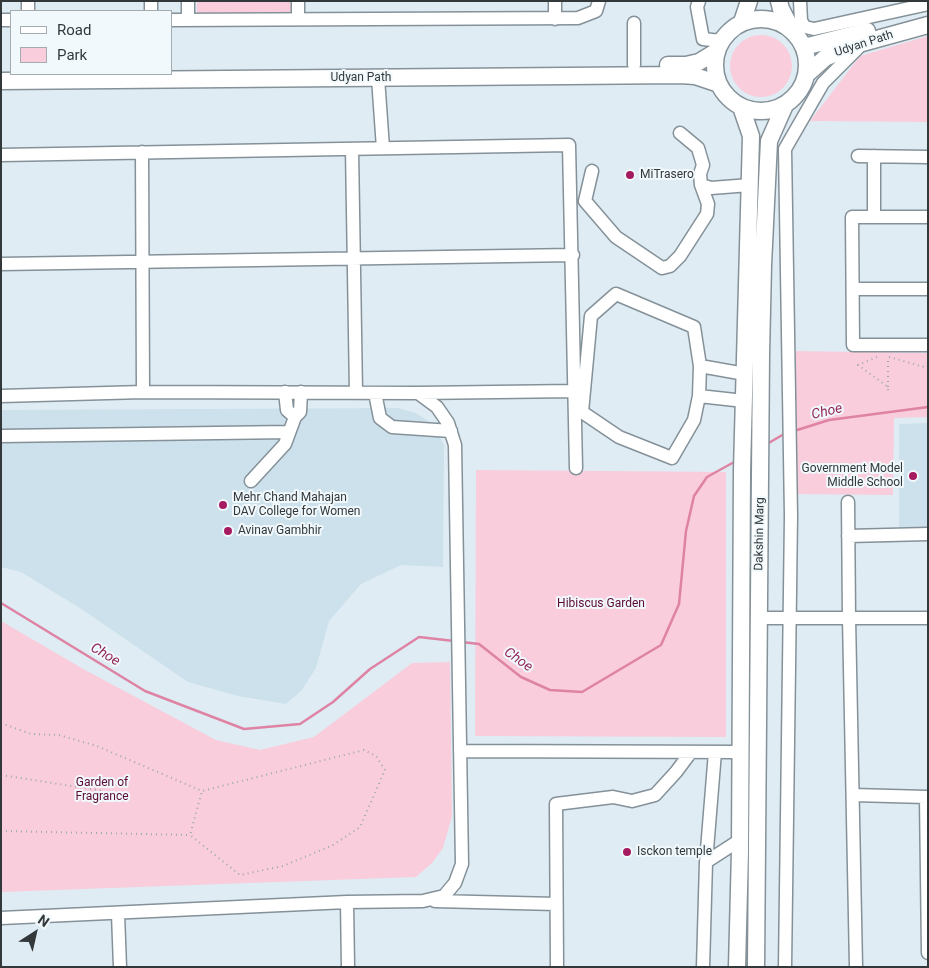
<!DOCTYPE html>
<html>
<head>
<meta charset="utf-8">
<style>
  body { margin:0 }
  #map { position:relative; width:929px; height:968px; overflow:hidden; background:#dfecf4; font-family:Roboto,sans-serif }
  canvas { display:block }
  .frame { position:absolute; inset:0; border:2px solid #33383b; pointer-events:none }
  .legend { position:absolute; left:10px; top:10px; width:162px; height:65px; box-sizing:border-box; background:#f1f9fd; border:1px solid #a5acaf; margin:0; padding:6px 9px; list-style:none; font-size:15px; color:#33383b }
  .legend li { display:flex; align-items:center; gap:10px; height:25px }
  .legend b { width:25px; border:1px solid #a5acaf }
  .north { position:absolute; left:10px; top:908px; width:50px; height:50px; -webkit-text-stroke:4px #f1f9fd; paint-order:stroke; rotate:35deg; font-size:14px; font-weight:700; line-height:20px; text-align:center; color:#33383b }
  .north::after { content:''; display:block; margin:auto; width:18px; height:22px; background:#33383b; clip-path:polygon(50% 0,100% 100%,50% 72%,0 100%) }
</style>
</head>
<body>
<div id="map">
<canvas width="929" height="968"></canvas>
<div class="frame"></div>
<ul class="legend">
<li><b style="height:6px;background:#fff"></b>Road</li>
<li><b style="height:14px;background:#f9cddb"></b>Park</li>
</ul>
<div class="north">N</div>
</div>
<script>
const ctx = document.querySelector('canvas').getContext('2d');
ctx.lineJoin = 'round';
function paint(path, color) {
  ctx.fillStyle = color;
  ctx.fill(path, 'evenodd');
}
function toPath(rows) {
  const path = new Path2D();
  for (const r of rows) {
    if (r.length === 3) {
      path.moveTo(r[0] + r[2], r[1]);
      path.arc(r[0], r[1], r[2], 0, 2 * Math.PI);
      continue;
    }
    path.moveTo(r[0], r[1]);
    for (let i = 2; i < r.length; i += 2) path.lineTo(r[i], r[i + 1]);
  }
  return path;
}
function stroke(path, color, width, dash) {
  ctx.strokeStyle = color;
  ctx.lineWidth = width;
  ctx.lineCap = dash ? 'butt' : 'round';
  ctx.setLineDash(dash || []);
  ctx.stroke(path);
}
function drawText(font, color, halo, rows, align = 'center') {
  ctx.font = font + ' Roboto,sans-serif';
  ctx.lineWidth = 4;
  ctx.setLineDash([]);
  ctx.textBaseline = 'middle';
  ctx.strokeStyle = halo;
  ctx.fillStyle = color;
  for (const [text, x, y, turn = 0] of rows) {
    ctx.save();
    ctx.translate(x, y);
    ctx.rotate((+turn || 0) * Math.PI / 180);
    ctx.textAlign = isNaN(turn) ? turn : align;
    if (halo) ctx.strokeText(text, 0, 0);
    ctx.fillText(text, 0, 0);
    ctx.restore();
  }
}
const built = toPath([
  [398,408,416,413,433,424,444,445,443,567,401,565,361,584,329,621,316,668,302,690,286,704,238,696,188,682,80,608,21,572,1,567,1,410],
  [928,423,928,527,899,528,899,424]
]);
const green = toPath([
  [197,1,292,1,292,13,197,13],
  [761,66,31],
  [928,36,928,122,810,121,860,56],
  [791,351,928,353,928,417,894,418,893,495,790,494],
  [476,470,726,472,726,737,475,736],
  [1,621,85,670,216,740,260,750,314,737,412,663,450,662,452,816,443,848,432,863,416,877,1,892]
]);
const stream = toPath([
  [794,431,829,420,928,407],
  [767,444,784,434],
  [1,603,145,691,244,729,300,724,333,702,370,669,419,637,454,641],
  [462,642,479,644,521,677,550,690,582,692,661,645,679,604,686,531,694,496,707,477,736,461]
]);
const path = toPath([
  [877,357,858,365,888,387,888,394],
  [889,357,928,368],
  [888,387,888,357],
  [1,723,31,734,59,735,97,746,202,791,364,750,376,756,385,770,360,827,333,845,283,866,240,875,190,835,202,791],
  [1,775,104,791],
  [1,831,190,835]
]);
const minor = toPath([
  [28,1,28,11],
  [188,1,188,20],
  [555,1,555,19],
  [699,1,697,7,703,39,721,41],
  [800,1,801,21,805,27,814,29,928,4],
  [151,11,151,1],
  [298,19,298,1],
  [1,20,11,20],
  [171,20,578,18,596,11,599,1],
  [634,65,634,23],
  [378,78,383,148],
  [680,133,698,148,703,165,700,174,701,185,711,188,750,185],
  [352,149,356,393],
  [142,152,143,392],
  [1,155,569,145,576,468],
  [858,156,928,157],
  [592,171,585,201,616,237,662,268,670,266,680,256,707,214,708,204,701,185],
  [874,217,874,156],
  [928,217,852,217,853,345,928,345],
  [1,264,573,255],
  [853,289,928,289],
  [616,294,694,327,700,366,699,396,694,420,672,458,619,437,582,412,591,316,616,294],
  [700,366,745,374],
  [285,392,287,410,295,417],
  [375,393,380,418,392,427,451,431],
  [418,393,574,391],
  [1,396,143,392,418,393,437,407,448,423,455,445,462,864,455,883,444,896,423,901,347,902,1,918],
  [699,396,744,401],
  [1,436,289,432],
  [251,481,285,444,295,417,300,412,301,392],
  [848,502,849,618,856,967],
  [848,536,928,534],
  [759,618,928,618],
  [460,751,740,752],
  [854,795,926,797,928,953],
  [706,862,740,840],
  [435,901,556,904],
  [347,902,348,967],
  [118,914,120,967],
  [557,967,556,804,613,797,632,801,655,795,676,772,691,752],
  [703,967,706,862,715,752],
  [785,967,791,516,785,149,823,83,862,44]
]);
const major = toPath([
  [779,1,781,9,792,30],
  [761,65,46],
  [742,22,749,1],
  [804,47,867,31],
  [668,65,686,65,699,62,717,51],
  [806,75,825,58,855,45,928,25],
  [1,81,680,75,695,76,719,84],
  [737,967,740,851,742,470,751,136,741,107],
  [756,967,761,354,763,265,769,141,785,105]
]);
const markers = [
  [630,175,5,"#a61b60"],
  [913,476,5,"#a61b60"],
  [223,505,5,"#a61b60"],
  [228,531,5,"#a61b60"],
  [627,852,5,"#a61b60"]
];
const streetNames = [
  ["Udyan Path",864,44,-18],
  ["Udyan Path",361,78],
  ["Dakshin Marg",760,534,-89]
];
const poiNames = [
  ["MiTrasero",640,175],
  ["Government Model",903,469,"right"],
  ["Middle School",903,483,"right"],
  ["Mehr Chand Mahajan",233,498],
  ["DAV College for Women",233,512],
  ["Avinav Gambhir",238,531],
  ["Isckon temple",637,852]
];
const parkNames = [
  ["Hibiscus Garden",601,604],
  ["Garden of",102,783],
  ["Fragrance",102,797]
];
const waterNames = [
  ["Choe",827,412,-13],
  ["Choe",105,655,31],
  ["Choe",518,660,35]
];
paint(built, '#cce1ec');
paint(green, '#f9cddb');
stroke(stream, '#de83a4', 2.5);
stroke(minor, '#859198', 15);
stroke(major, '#859198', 19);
stroke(path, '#9ea8ae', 2, [1, 4]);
stroke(minor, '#fff', 12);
stroke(major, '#fff', 16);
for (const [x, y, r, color] of markers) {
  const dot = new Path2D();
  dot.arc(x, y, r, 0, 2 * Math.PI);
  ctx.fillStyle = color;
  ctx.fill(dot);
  stroke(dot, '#f1f9fd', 2);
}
drawText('12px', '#33383b', '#f1f9fd', streetNames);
drawText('12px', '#33383b', '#f1f9fd', poiNames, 'left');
drawText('12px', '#5d0b34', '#f1f9fd', parkNames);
drawText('italic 14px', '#922758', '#f1f9fd', waterNames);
</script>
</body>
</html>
